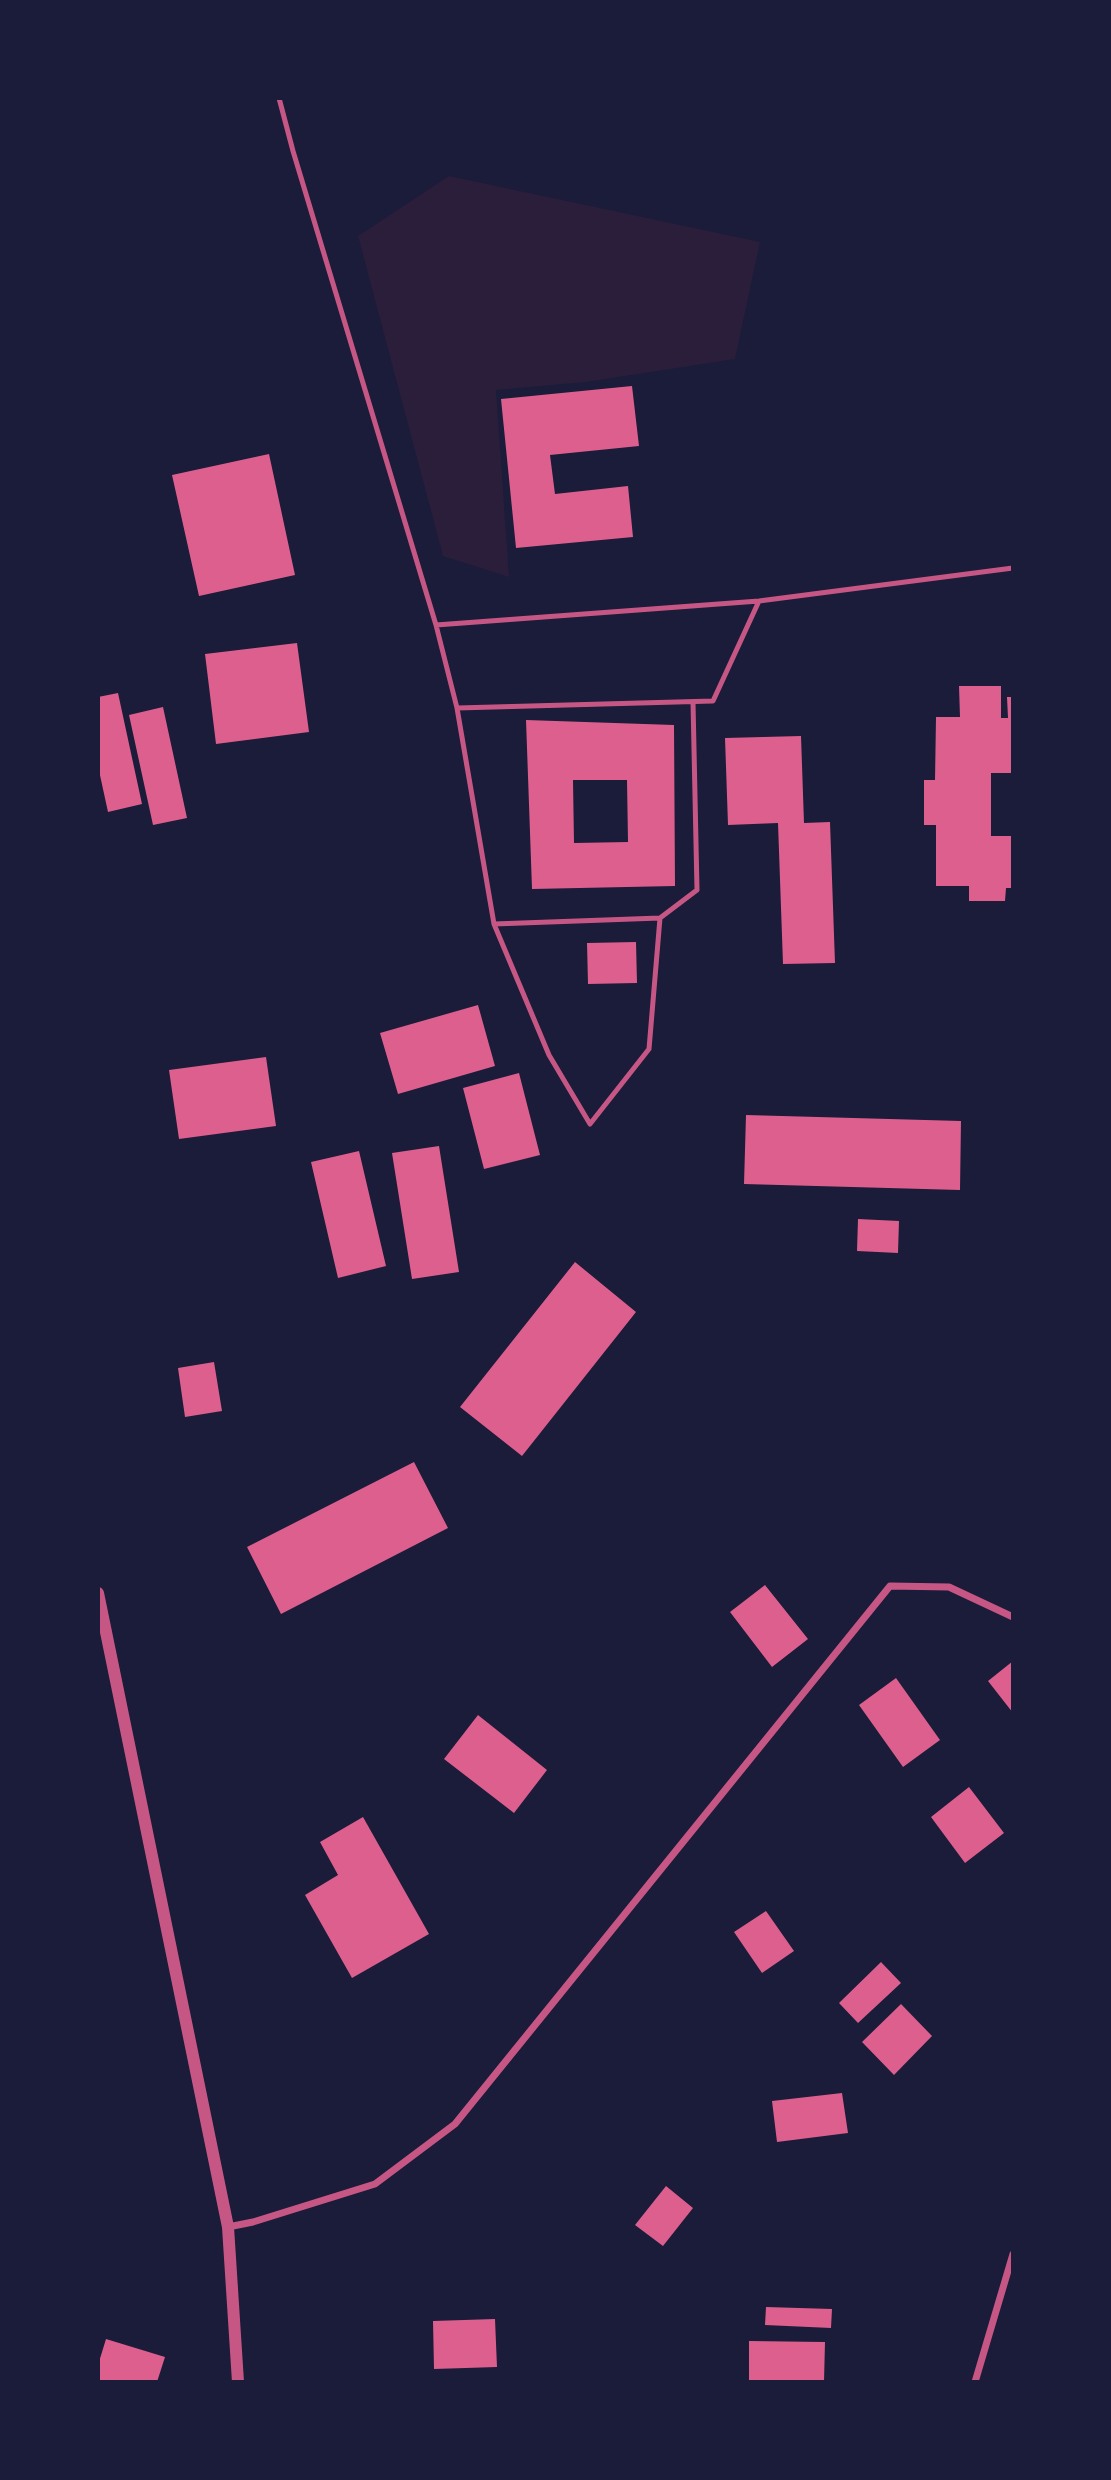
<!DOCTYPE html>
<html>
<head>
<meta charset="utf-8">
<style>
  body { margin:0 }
  #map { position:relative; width:1111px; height:2480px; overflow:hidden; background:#1b1b3a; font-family:"Playfair Display",serif }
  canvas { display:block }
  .frame { position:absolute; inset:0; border:100px solid #1b1b3a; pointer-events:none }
</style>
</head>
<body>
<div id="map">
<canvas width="1111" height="2480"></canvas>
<div class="frame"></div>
</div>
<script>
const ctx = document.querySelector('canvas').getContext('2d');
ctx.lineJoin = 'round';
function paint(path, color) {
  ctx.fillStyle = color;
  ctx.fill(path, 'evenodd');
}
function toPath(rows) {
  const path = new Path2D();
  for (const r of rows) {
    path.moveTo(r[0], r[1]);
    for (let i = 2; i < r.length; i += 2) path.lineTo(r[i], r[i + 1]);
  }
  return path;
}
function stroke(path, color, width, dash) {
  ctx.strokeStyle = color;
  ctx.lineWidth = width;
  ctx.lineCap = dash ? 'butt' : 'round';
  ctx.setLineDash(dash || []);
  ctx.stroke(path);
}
const green = toPath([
  [449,176,760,242,735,359,586,382,496,390,509,577,443,556,358,236]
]);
const building = toPath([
  [632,386,639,446,550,455,555,494,628,486,633,537,516,548,501,399],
  [269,454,295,575,199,596,172,475],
  [297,643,309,732,216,744,205,654],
  [959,686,1001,686,1001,718,1008,718,1007,697,1013,697,1013,773,991,773,991,836,1013,836,1013,888,1006,888,1005,901,969,901,969,886,936,886,936,825,924,825,924,780,935,780,936,717,960,717],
  [118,693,142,804,108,812,98,766,98,697],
  [163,707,187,818,153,825,129,715],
  [526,720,674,725,675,886,532,889],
  [573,780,627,780,628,842,574,843],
  [801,736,804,823,830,822,835,963,783,964,778,823,728,825,725,738],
  [636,942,637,983,588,984,587,943],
  [478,1005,495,1066,398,1094,380,1033],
  [266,1057,276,1126,179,1139,169,1070],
  [519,1073,540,1155,484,1169,463,1088],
  [746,1115,961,1121,960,1190,744,1184],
  [439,1146,459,1272,412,1279,392,1153],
  [359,1151,386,1266,338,1278,311,1162],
  [858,1219,899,1221,898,1253,857,1251],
  [575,1262,636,1312,522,1456,460,1407],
  [214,1362,222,1411,185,1417,178,1368],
  [414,1462,448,1528,281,1614,247,1547],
  [765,1585,808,1639,772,1667,730,1612],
  [1013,1661,1013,1713,988,1681],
  [896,1678,940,1740,903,1767,859,1705],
  [478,1715,547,1770,514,1813,444,1759],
  [969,1787,1004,1833,965,1863,931,1817],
  [363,1817,429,1934,352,1978,305,1895,338,1875,320,1842],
  [766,1911,794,1951,762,1973,734,1932],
  [881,1962,901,1983,858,2023,839,2003],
  [901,2004,932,2036,894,2075,862,2042],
  [842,2093,848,2133,777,2142,772,2101],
  [666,2186,693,2208,663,2246,635,2225],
  [766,2307,832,2309,831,2328,765,2325],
  [495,2319,497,2367,434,2369,433,2321],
  [106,2339,165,2357,157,2382,98,2380,98,2365],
  [749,2341,825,2342,824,2382,749,2382]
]);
const service = toPath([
  [279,98,293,151,436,625,759,601,1013,568],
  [436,625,457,708,494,924,549,1055,590,1124,649,1049,660,918,697,890,693,702],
  [457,708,713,701,759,601],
  [494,924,660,918]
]);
const minor = toPath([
  [228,2227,253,2222,375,2184,455,2124,890,1586,949,1587,1013,1617],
  [975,2382,1013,2254]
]);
const tertiary = toPath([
  [98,1593,228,2227,238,2382]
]);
paint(green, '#2a1e3b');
paint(building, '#dd5f8e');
stroke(service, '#c65784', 5);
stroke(minor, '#c65784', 7);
stroke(tertiary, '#c65784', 12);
</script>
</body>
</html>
